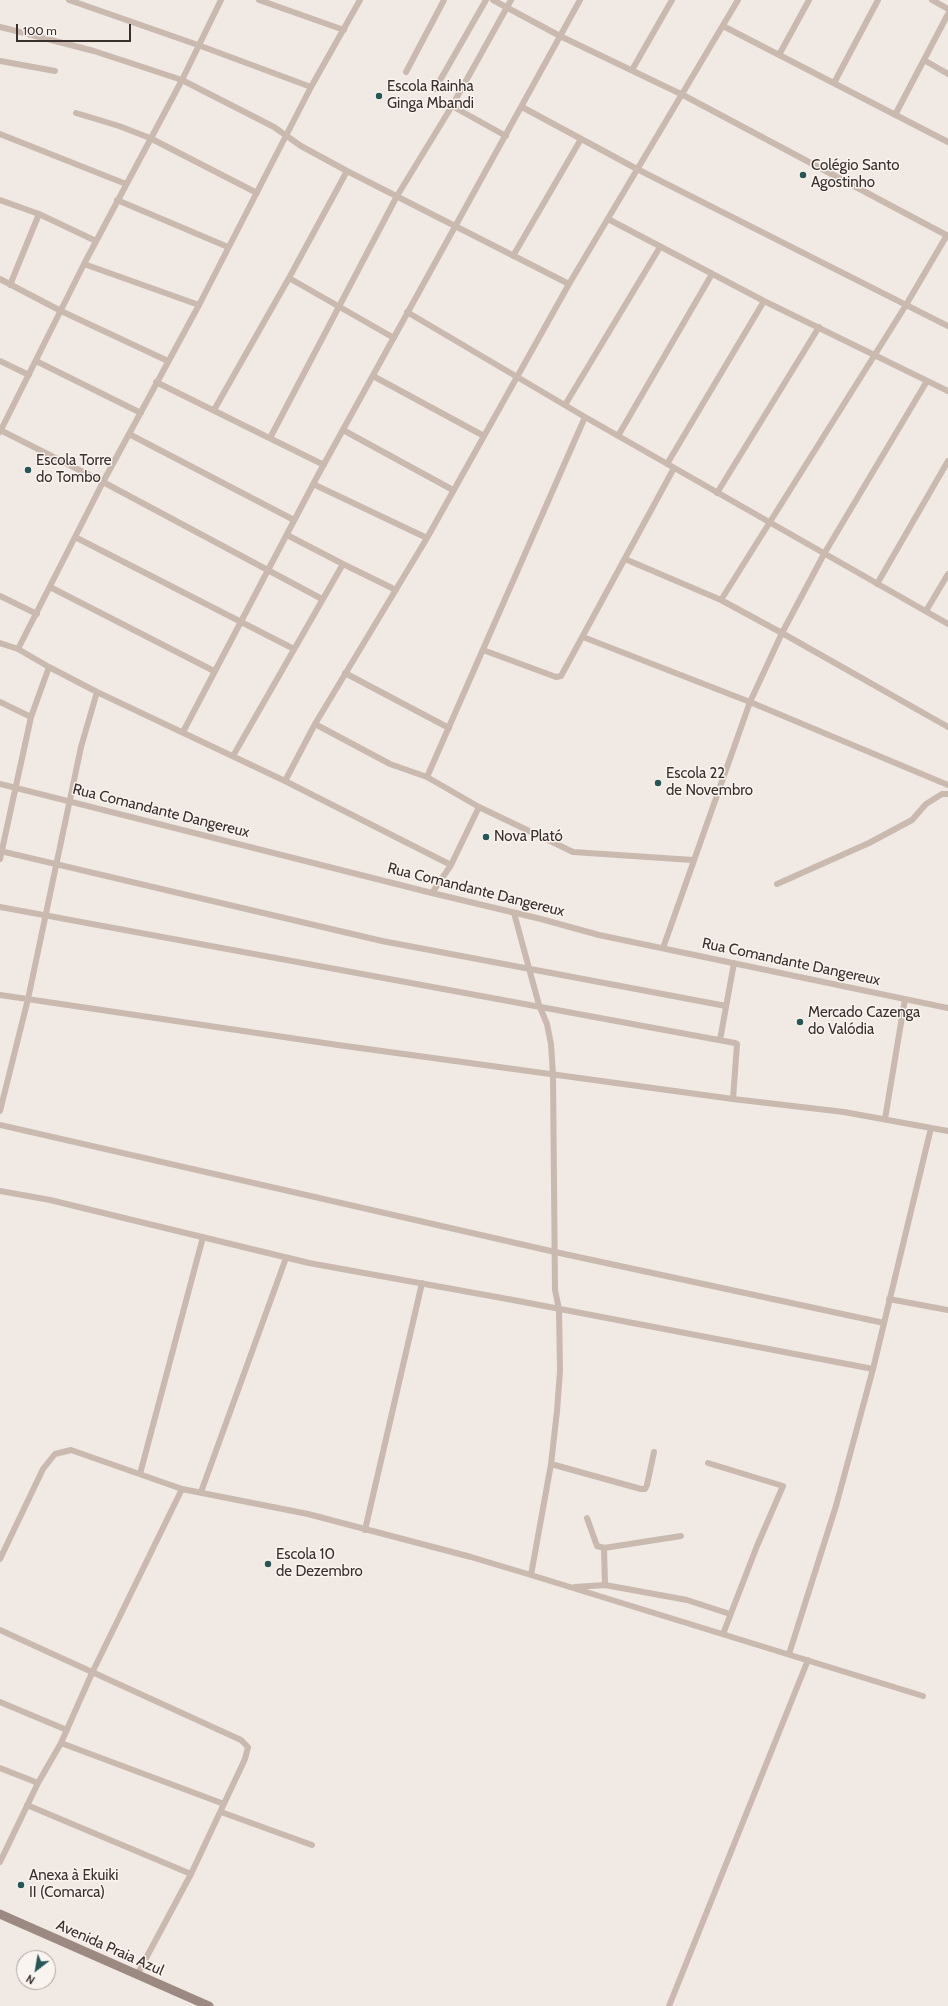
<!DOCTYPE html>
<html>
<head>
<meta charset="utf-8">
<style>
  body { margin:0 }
  #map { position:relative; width:948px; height:2006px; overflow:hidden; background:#f1e9e3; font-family:Cabin,sans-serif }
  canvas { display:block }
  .north { position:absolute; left:16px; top:1950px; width:40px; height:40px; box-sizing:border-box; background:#f9f4ef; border:1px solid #aca5a1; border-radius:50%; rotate:211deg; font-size:11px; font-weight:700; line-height:16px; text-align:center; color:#392f2d }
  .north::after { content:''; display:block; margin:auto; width:14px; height:18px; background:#265655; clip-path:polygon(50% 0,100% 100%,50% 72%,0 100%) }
  .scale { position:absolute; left:16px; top:24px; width:115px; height:18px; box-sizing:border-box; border:2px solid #392f2d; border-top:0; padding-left:5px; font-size:12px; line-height:14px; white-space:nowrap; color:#392f2d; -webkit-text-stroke:3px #f9f4ef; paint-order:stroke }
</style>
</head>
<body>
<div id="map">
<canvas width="948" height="2006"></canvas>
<div class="north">N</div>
<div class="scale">100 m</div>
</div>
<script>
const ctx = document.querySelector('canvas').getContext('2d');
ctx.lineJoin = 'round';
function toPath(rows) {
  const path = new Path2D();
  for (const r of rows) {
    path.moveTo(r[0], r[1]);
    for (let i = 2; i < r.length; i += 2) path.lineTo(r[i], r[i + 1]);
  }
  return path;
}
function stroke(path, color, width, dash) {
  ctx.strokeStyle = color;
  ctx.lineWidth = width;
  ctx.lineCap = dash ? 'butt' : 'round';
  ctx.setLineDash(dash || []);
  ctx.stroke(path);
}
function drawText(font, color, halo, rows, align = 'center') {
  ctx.font = font + ' Cabin,sans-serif';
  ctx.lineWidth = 3;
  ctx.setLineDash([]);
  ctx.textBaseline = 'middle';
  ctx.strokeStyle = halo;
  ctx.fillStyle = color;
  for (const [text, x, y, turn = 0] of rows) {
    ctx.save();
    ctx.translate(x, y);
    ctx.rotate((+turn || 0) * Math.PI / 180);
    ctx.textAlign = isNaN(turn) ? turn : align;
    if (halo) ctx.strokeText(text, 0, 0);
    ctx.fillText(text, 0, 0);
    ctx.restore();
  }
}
const minor = toPath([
  [69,0,198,45,311,87],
  [259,0,344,30],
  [493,0,560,36,683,95,948,236],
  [932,0,948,9],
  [723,26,948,142],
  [0,27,94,51,182,80,274,127,301,146,347,171,569,284],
  [779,55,809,0],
  [924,60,948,74],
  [0,61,55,71],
  [632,70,672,0],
  [406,72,444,0],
  [834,83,878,0],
  [435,89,486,0],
  [452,106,506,136],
  [522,107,637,169,948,326],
  [76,113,119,126,150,138,257,193],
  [895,115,948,14],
  [0,134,126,184],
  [0,200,39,214,96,241],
  [117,200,228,247],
  [608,219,764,301,948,391],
  [513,256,581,139],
  [84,264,199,305],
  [289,278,394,338],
  [0,279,61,311,168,361],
  [10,285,39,214],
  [407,312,585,417,948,624],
  [0,361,29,375],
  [36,361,141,413],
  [373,376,484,436],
  [156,382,324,465],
  [565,405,660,247],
  [214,410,289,278,347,171],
  [0,430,103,482,322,599],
  [343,430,453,490],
  [0,432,84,264,182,80,221,0],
  [129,434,294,520],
  [618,436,712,274],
  [270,438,397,196,452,106,511,0],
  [667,464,764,301],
  [313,484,427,538],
  [717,493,819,327],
  [287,535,343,564],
  [75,537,294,649],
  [625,559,721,600,782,633,948,727],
  [877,584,948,461],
  [50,587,214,671],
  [0,596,37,614],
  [721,600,906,305,947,235],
  [926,611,948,574],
  [583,637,750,702,948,785],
  [0,643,18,649,49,667,97,692,285,781,451,865],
  [18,649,103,482,199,305,311,87,360,0],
  [483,650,556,677,561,676,674,468],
  [345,673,449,728],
  [0,702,31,717],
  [315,724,390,764,427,777,479,807,573,852,693,860],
  [183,732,318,475,580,0],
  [233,756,343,564,396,590],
  [427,777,585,417],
  [285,781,315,724,427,538,569,284,738,0],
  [0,784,432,893,541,919,599,935,948,1008],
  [0,851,382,941,726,1006],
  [0,859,31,717,49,667],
  [777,884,869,843,912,820,926,804,942,794,948,794],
  [432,893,451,865,479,807],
  [0,907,735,1043,737,1044,733,1099],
  [663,948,750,702,782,633,824,554,927,381],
  [0,995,338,1045,733,1099,844,1112,948,1131],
  [720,1040,734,963],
  [0,1111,28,999,81,747,97,692],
  [885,1119,905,999],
  [0,1125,555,1252,884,1323],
  [0,1191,50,1200,309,1263,513,1300,873,1369],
  [889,1299,948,1310],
  [708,1463,783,1486,757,1546,723,1634],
  [551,1464,641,1489,645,1489,647,1485,654,1452],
  [140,1474,203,1237],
  [201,1492,286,1258],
  [587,1518,597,1546,604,1548],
  [365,1530,422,1283],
  [0,1559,43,1469,55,1454,71,1450,182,1489,308,1514,471,1557,531,1575,551,1464,557,1411,560,1371,559,1309,555,1290,553,1075,551,1044,547,1024,539,1005,514,913],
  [531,1575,923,1696],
  [605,1585,604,1548,681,1536],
  [575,1587,605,1585,687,1600,730,1614],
  [0,1630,241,1740,248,1747,245,1759,191,1874,137,1975],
  [789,1654,836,1506,873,1369,931,1128],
  [0,1702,67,1730],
  [61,1743,224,1804],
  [0,1768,38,1783],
  [27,1805,191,1874],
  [221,1812,312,1845],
  [0,1862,38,1783,61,1743,92,1673,182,1489],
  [669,2006,808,1660]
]);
const secondary = toPath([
  [0,1914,209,2006]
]);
const markers = [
  [379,96,4,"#265655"],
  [803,175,4,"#265655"],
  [28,470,4,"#265655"],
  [658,783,4,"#265655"],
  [486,837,4,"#265655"],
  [800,1022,4,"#265655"],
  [268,1564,4,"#265655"],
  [21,1885,4,"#265655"]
];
const poiNames = [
  ["Escola Rainha",387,87],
  ["Ginga Mbandi",387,104],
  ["Colégio Santo",811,166],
  ["Agostinho",811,183],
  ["Escola Torre",36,461],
  ["do Tombo",36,478],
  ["Escola 22",666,774],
  ["de Novembro",666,791],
  ["Nova Plató",494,837],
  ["Mercado Cazenga",808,1013],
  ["do Valódia",808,1030],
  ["Escola 10",276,1555],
  ["de Dezembro",276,1572],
  ["Anexa à Ekuiki",29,1876],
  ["II (Comarca)",29,1893]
];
const streetNames = [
  ["Rua Comandante Dangereux",161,811,14],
  ["Rua Comandante Dangereux",476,890,14],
  ["Rua Comandante Dangereux",791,962,12],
  ["Avenida Praia Azul",110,1948,24]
];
stroke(minor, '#c9b9af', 6);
stroke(secondary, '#9c8981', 9);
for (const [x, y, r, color] of markers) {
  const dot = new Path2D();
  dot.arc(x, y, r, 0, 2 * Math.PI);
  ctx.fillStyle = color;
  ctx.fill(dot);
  stroke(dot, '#f9f4ef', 1.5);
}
drawText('15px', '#392f2d', '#f9f4ef', poiNames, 'left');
drawText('15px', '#392f2d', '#f9f4ef', streetNames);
</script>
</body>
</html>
